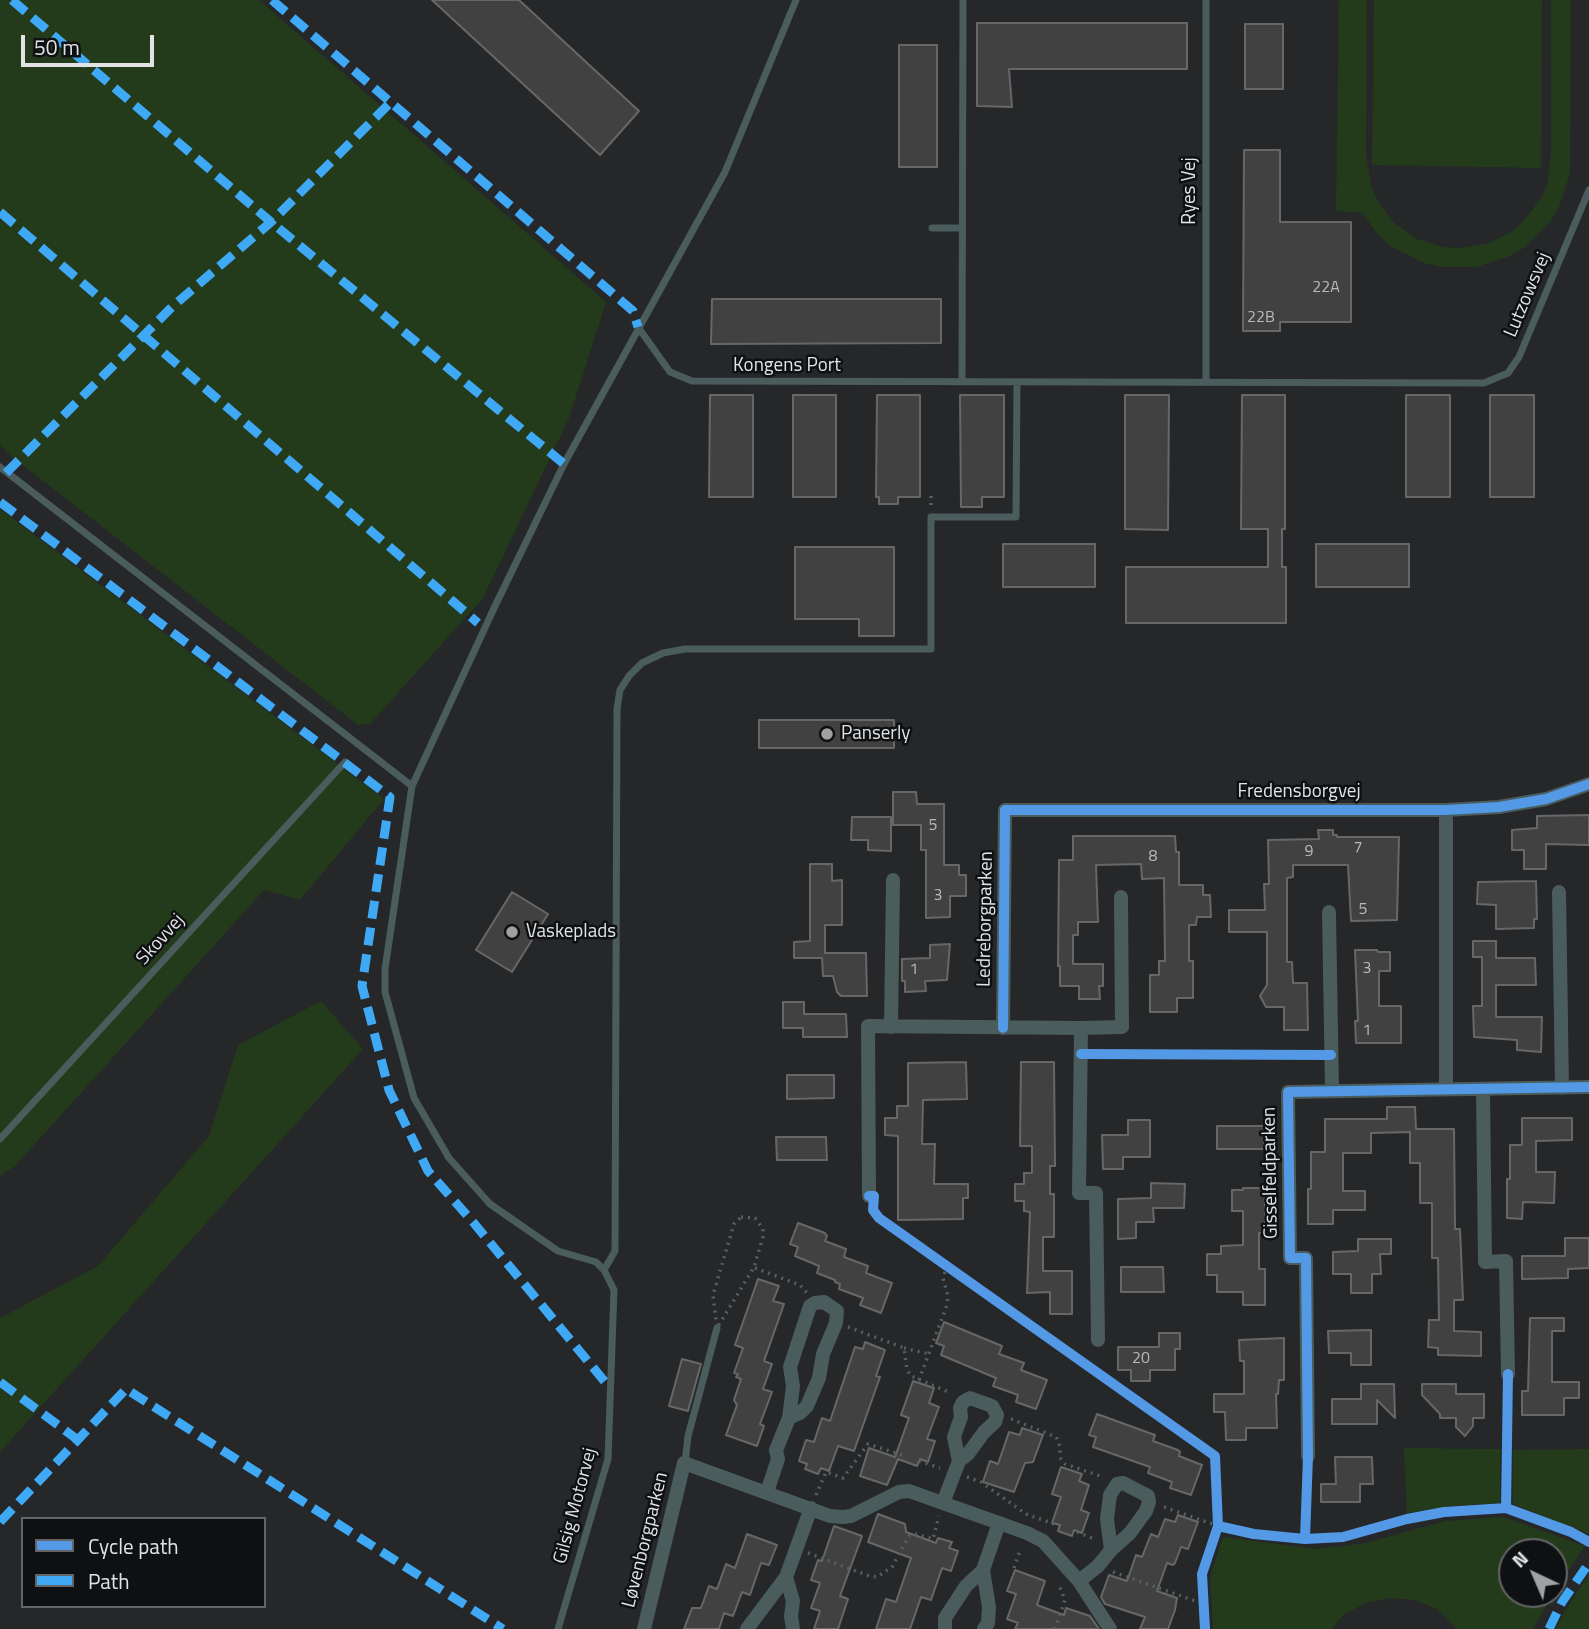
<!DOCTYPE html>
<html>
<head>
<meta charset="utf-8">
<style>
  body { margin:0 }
  #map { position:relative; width:1589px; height:1629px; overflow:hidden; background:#252729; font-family:"Titillium Web",sans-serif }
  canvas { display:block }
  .legend { position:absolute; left:21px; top:1517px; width:245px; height:91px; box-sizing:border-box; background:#0f1011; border:2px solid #636466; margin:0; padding:9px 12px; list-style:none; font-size:21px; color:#e1e3e5 }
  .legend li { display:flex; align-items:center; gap:14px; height:35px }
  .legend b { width:35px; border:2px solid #636466 }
  .north { position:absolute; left:1498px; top:1538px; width:70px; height:70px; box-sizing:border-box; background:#0f1011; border:2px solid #636466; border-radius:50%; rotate:316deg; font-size:19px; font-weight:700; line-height:28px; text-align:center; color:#e1e3e5 }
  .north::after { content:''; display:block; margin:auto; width:24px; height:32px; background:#9fa1a3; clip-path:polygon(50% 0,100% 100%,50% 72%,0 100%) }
  .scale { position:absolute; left:21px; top:35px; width:133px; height:32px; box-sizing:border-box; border:4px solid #e1e3e5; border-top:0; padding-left:9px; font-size:21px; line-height:24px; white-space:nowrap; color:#e1e3e5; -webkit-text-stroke:5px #0f1011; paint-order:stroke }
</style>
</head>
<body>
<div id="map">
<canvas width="1589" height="1629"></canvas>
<ul class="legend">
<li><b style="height:9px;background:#5399e6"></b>Cycle path</li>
<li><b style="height:9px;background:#3fa9f5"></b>Path</li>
</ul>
<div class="north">N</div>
<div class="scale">50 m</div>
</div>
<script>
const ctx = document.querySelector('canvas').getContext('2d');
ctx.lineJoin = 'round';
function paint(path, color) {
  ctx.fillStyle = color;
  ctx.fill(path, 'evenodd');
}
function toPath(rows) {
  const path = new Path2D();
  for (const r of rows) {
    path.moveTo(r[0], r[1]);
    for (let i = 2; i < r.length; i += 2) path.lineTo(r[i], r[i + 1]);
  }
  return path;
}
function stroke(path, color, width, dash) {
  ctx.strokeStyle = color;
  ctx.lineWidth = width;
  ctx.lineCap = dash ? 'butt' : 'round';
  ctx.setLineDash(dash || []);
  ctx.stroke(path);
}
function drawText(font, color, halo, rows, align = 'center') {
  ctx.font = font + ' "Titillium Web",sans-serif';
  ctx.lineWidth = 5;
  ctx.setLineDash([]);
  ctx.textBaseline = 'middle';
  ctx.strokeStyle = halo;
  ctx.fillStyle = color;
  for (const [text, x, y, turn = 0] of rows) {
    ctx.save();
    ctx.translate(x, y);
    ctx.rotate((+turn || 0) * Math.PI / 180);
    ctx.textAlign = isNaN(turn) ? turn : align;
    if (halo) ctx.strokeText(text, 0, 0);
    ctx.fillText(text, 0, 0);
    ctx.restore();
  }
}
const green = toPath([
  [0,0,259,0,606,302,569,418,483,598,370,724,358,725,11,456,0,445],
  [1339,0,1367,0,1366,155,1371,185,1376,198,1393,222,1417,239,1444,247,1459,248,1487,244,1513,231,1524,221,1541,198,1547,185,1551,155,1551,0,1571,0,1570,174,1559,207,1550,222,1525,247,1510,256,1476,267,1441,267,1424,263,1392,247,1379,236,1362,213,1336,211],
  [1374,0,1542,0,1541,168,1372,165],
  [0,509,384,799,300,900,264,890,15,1166,0,1176],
  [321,1001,363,1049,0,1452,0,1318,98,1266,209,1136,238,1045],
  [1404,1448,1500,1449,1500,1503,1451,1506,1407,1513],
  [1589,1449,1589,1534,1513,1504,1513,1450],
  [1503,1517,1585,1546,1554,1592,1554,1552,1512,1552,1512,1594,1553,1594,1533,1629,1457,1629,1437,1609,1415,1600,1391,1598,1365,1603,1342,1616,1332,1629,1213,1629,1210,1577,1223,1537,1316,1549,1366,1543,1445,1521],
  [1589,1574,1589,1629,1555,1629,1565,1611]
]);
const building = toPath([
  [432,0,519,0,639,111,600,155,432,0],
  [977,23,1187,23,1187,69,1009,69,1012,107,977,106,977,23],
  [1245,24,1283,24,1283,89,1245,89,1245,24],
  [899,45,937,45,937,167,899,167,899,45],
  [1244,150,1280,150,1280,222,1351,222,1351,322,1280,322,1280,331,1243,331,1244,150],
  [712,299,941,299,941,343,711,344,712,299],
  [710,395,753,395,753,497,709,497,710,395],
  [793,395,836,395,836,497,793,497,793,395],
  [877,395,920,395,920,497,898,497,898,504,879,504,879,497,876,497,877,395],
  [960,395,1004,395,1004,497,982,497,982,507,961,507,960,395],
  [1125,395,1169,395,1168,530,1125,529,1125,395],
  [1242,395,1285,395,1285,529,1282,529,1282,567,1286,567,1286,623,1126,623,1126,567,1268,567,1268,529,1241,529,1242,395],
  [1406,395,1450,395,1450,497,1406,497,1406,395],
  [1490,395,1534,395,1534,497,1490,497,1490,395],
  [1003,544,1095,544,1095,587,1003,587,1003,544],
  [1316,544,1409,544,1409,587,1316,587,1316,544],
  [795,547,894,547,894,636,859,636,859,619,795,619,795,547],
  [759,720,894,720,894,748,759,748,759,720],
  [893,792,916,792,917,804,944,804,944,865,959,865,959,875,966,875,966,896,950,896,950,917,926,918,926,850,921,850,921,825,893,825,893,792],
  [1589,815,1589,845,1546,844,1546,869,1524,869,1524,850,1512,850,1512,830,1537,828,1537,816,1589,815],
  [852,817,891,817,891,851,868,850,868,840,851,840,852,817],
  [1318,830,1333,830,1333,835,1337,835,1337,837,1399,837,1397,920,1351,921,1348,865,1293,865,1293,877,1287,878,1287,962,1292,962,1293,983,1307,983,1308,1030,1284,1030,1284,1007,1266,1007,1260,996,1267,985,1267,932,1229,932,1229,910,1265,910,1264,884,1269,884,1268,840,1319,839,1318,830],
  [1073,836,1175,836,1176,852,1179,852,1179,885,1203,885,1203,895,1210,895,1211,917,1197,917,1196,925,1189,925,1189,961,1193,961,1193,998,1177,998,1177,1012,1150,1012,1150,975,1159,975,1159,961,1165,961,1164,878,1142,879,1141,864,1096,865,1098,922,1078,922,1078,935,1073,935,1073,964,1103,964,1103,986,1099,986,1100,999,1079,999,1079,986,1060,986,1060,966,1058,966,1059,860,1073,860,1073,836],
  [810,864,832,864,832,881,842,880,842,925,825,925,825,953,866,953,867,996,841,996,837,992,833,976,823,976,822,958,794,958,794,942,810,941,810,864],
  [1536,881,1537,919,1534,919,1534,928,1496,929,1496,905,1477,904,1478,882,1536,881],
  [512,892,548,914,512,972,476,950,512,892],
  [1473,941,1496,941,1496,958,1535,958,1536,985,1496,985,1496,1017,1542,1017,1541,1052,1517,1050,1517,1040,1474,1037,1473,1006,1482,1006,1482,957,1473,957,1473,941],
  [950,944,947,980,925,981,926,991,905,992,905,981,902,981,902,959,930,958,930,945,950,944],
  [1355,950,1377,950,1378,952,1390,952,1390,971,1379,971,1379,1006,1401,1006,1401,1043,1356,1043,1355,1021,1358,1021,1355,950],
  [783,1002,804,1002,804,1014,846,1014,847,1037,803,1037,803,1028,783,1028,783,1002],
  [966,1062,967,1099,923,1100,922,1144,935,1144,934,1184,968,1184,968,1198,963,1198,963,1219,898,1220,898,1136,885,1135,885,1118,897,1118,897,1106,908,1106,908,1063,966,1062],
  [1021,1062,1054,1062,1055,1166,1050,1166,1050,1194,1054,1194,1054,1237,1043,1237,1043,1271,1072,1271,1072,1314,1050,1314,1050,1292,1027,1293,1030,1212,1024,1211,1024,1201,1015,1201,1015,1184,1024,1184,1024,1173,1032,1173,1032,1146,1020,1146,1021,1062],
  [787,1075,834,1075,834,1098,787,1099,787,1075],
  [1387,1107,1415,1107,1416,1129,1454,1129,1455,1229,1460,1229,1463,1300,1454,1300,1454,1331,1481,1332,1481,1356,1438,1355,1438,1348,1428,1347,1429,1320,1439,1320,1438,1258,1432,1258,1432,1203,1420,1203,1420,1163,1410,1163,1410,1132,1371,1133,1371,1153,1343,1153,1343,1191,1365,1191,1365,1210,1333,1210,1333,1224,1308,1224,1308,1189,1311,1189,1311,1152,1325,1152,1325,1119,1387,1119,1387,1107],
  [1522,1118,1572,1118,1572,1140,1536,1141,1536,1172,1555,1172,1554,1203,1523,1202,1522,1219,1507,1218,1507,1179,1510,1179,1510,1145,1522,1145,1522,1118],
  [1128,1120,1150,1120,1150,1157,1123,1157,1123,1169,1103,1169,1102,1135,1128,1135,1128,1120],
  [1217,1126,1264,1126,1264,1149,1217,1149,1217,1126],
  [776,1137,826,1137,827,1160,777,1160,776,1137],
  [1151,1183,1185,1184,1184,1208,1153,1208,1154,1222,1136,1222,1136,1238,1118,1239,1118,1199,1151,1198,1151,1183],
  [1243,1188,1265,1188,1265,1233,1259,1233,1259,1269,1265,1269,1265,1305,1243,1305,1243,1292,1217,1292,1217,1275,1207,1275,1207,1254,1221,1254,1221,1246,1243,1245,1243,1211,1232,1211,1232,1190,1243,1190,1243,1188],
  [798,1223,825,1233,827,1236,825,1241,846,1249,844,1257,868,1266,866,1273,892,1283,881,1313,860,1305,863,1298,839,1289,840,1284,835,1282,835,1280,817,1273,819,1266,795,1256,798,1247,790,1244,798,1223],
  [1565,1238,1589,1238,1589,1268,1568,1269,1568,1278,1522,1279,1522,1256,1565,1256,1565,1238],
  [1358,1239,1391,1239,1391,1254,1380,1254,1381,1274,1372,1274,1372,1293,1351,1293,1351,1274,1333,1274,1333,1252,1358,1251,1358,1239],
  [1121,1267,1163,1267,1164,1292,1121,1292,1121,1267],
  [758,1279,779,1286,773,1301,784,1304,764,1361,772,1364,763,1389,772,1392,760,1424,764,1426,757,1446,726,1435,737,1405,734,1400,741,1379,736,1377,738,1374,734,1373,743,1348,735,1345,758,1279],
  [1530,1318,1564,1318,1564,1331,1552,1331,1552,1382,1579,1382,1579,1398,1564,1398,1564,1415,1522,1415,1522,1391,1528,1391,1530,1318],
  [944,1322,1002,1346,999,1354,1024,1363,1021,1370,1047,1380,1036,1409,1016,1402,1018,1395,993,1386,996,1378,941,1355,944,1346,936,1343,944,1322],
  [1371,1330,1371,1365,1351,1365,1351,1353,1329,1353,1328,1331,1371,1330],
  [1159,1333,1180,1333,1180,1349,1175,1349,1175,1370,1150,1370,1150,1381,1131,1381,1131,1370,1118,1370,1118,1347,1159,1347,1159,1333],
  [1284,1338,1284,1380,1279,1380,1278,1394,1276,1394,1277,1428,1246,1428,1246,1440,1226,1440,1225,1412,1214,1412,1214,1394,1244,1394,1244,1361,1240,1361,1239,1340,1284,1338],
  [865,1342,885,1350,876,1376,880,1377,854,1451,838,1446,829,1471,821,1468,818,1474,805,1469,807,1464,799,1461,806,1440,814,1442,822,1418,830,1421,855,1347,863,1349,865,1342],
  [682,1359,701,1364,688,1411,669,1406,682,1359],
  [913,1381,934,1388,929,1403,939,1407,927,1439,935,1441,928,1462,920,1459,917,1466,898,1459,887,1485,860,1476,869,1448,895,1457,909,1418,901,1415,913,1381],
  [1361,1384,1394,1384,1395,1418,1377,1400,1377,1424,1332,1424,1332,1399,1361,1399,1361,1384],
  [1422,1384,1456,1384,1456,1394,1484,1394,1484,1418,1473,1418,1473,1426,1465,1436,1456,1427,1456,1418,1440,1418,1440,1414,1422,1395,1422,1384],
  [1097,1414,1155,1435,1153,1441,1178,1450,1180,1452,1179,1456,1202,1465,1191,1495,1170,1488,1172,1482,1148,1473,1150,1467,1093,1447,1096,1437,1089,1435,1097,1414],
  [1022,1428,1043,1435,1033,1462,1025,1463,1014,1492,983,1482,990,1461,998,1464,1009,1432,1020,1435,1022,1428],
  [1335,1457,1372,1457,1373,1484,1360,1484,1360,1502,1321,1502,1321,1484,1336,1484,1335,1457],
  [1061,1467,1082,1474,1079,1481,1089,1485,1081,1510,1089,1513,1082,1533,1074,1530,1072,1536,1058,1531,1060,1525,1052,1523,1061,1497,1052,1494,1061,1467],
  [878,1514,905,1524,906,1532,936,1543,938,1538,952,1542,949,1548,958,1551,951,1571,942,1568,931,1600,921,1597,910,1629,876,1629,886,1599,896,1602,911,1558,868,1542,878,1514],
  [1178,1515,1198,1522,1188,1549,1181,1547,1175,1563,1173,1565,1167,1563,1157,1591,1177,1598,1175,1610,1168,1629,1140,1629,1145,1617,1105,1604,1101,1597,1109,1575,1127,1581,1136,1555,1142,1557,1151,1534,1158,1537,1165,1519,1175,1522,1178,1515],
  [834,1526,862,1536,840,1596,848,1599,838,1629,814,1629,820,1611,811,1608,820,1583,811,1580,818,1560,822,1561,834,1526],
  [747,1534,777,1545,769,1565,761,1563,750,1595,742,1592,733,1616,724,1613,719,1629,684,1629,692,1608,701,1608,709,1586,717,1589,726,1564,735,1568,747,1534],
  [1015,1570,1045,1581,1037,1605,1064,1615,1066,1608,1090,1616,1099,1629,1015,1629,1018,1623,1007,1619,1016,1594,1007,1591,1015,1570]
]);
const path = toPath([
  [931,505,931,492],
  [741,1217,755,1218,763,1229,763,1237,754,1267,717,1328,713,1295,734,1224,741,1217],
  [755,1268,800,1285,807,1293],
  [848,1327,904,1348,907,1370,911,1376,951,1393],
  [904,1348,929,1354],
  [919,1380,947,1305,948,1296,943,1278,947,1266],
  [1011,1419,1056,1437,1059,1442,1061,1459,1065,1464,1103,1477],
  [919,1461,940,1468],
  [967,1477,981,1482,1026,1514,1057,1525],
  [816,1495,826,1472,843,1478,868,1444,905,1456],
  [1164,1507,1218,1526],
  [1077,1532,1095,1539],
  [808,1553,869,1576,877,1577,892,1567,909,1536,915,1534,933,1539,939,1516],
  [1014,1568,1021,1548],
  [1113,1572,1204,1604],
  [1055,1629,1065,1600,1059,1585]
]);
const lane = toPath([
  [932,228,962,228],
  [638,327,670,372,692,381,1484,383,1508,373,1519,357,1589,190],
  [962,382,963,0],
  [1206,382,1206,0],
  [0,467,412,786],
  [0,1139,345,762],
  [604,1270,615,1251,617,709,620,690,629,676,642,663,663,653,685,649,931,649,931,517,1016,517,1017,382],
  [685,1463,688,1436,717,1328],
  [558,1629,608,1459,614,1290,604,1270,596,1262,558,1251,490,1204,449,1158,414,1098,385,992,385,969,412,786,495,606,564,464,725,172,796,0]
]);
const street = toPath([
  [1446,810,1446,1089],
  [1559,892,1562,1088],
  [1329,912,1332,1091],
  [891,1027,893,880],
  [1003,1028,1005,810,1446,810,1499,807,1546,799,1589,784],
  [1081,1028,1122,1027,1121,897],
  [1483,1089,1485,1262,1506,1261,1508,1374],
  [869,1196,868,1026,1081,1028,1079,1193,1096,1193,1098,1340],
  [1308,1456,1306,1258,1290,1258,1288,1092,1589,1087],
  [767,1492,778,1459,776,1450,789,1418,800,1413,807,1406,819,1378,823,1354,836,1323,837,1311,824,1302,815,1303,810,1306,790,1367,793,1386,789,1418],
  [943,1503,959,1461,968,1454,984,1432,995,1422,997,1415,992,1406,970,1398,963,1402,960,1408,961,1417,954,1437,959,1461],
  [983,1570,989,1607,988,1623,984,1629],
  [786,1577,793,1601,791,1616,793,1629],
  [1079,1581,1098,1566,1111,1550,1130,1533,1146,1511,1149,1502,1148,1496,1123,1483,1117,1484,1110,1495,1107,1519,1111,1550],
  [644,1629,684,1463,830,1516,843,1517,851,1516,899,1492,909,1491,1027,1533,1043,1541,1079,1581,1110,1629],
  [747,1629,786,1577,811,1508],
  [945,1629,945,1618,966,1586,983,1570,999,1523]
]);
const quiet = toPath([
  [12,0,271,222,564,464],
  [272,0,633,311,638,327],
  [0,212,478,623],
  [6,473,173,306,271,222,391,102],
  [0,502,390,797,362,986,389,1090,428,1171,473,1222,610,1388],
  [0,1382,78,1440],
  [0,1522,126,1389,503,1629],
  [1549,1629,1562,1602,1589,1563]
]);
const cycleway = toPath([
  [1003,1028,1005,810,1446,810,1499,807,1546,799,1589,784],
  [1081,1054,1331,1055],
  [869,1196,874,1196,873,1210,879,1218,1215,1456,1218,1526,1254,1534,1305,1539,1343,1537,1407,1519,1444,1512,1506,1508,1571,1532,1589,1542],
  [1506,1508,1508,1374],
  [1305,1539,1308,1456,1306,1258,1290,1258,1288,1092,1589,1087],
  [1205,1629,1202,1574,1218,1526]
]);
const markers = [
  [827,734,7,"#9fa1a3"],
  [512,932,7,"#9fa1a3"]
];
const numberNames = [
  ["22A",1326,288],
  ["22B",1261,318],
  ["5",933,826],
  ["7",1358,848],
  ["9",1309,852],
  ["8",1153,857],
  ["3",938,896],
  ["5",1363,910],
  ["3",1367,969],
  ["1",914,970],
  ["1",1367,1031],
  ["20",1141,1359]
];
const streetNames = [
  ["Ryes Vej",1190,191,-90],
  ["Lutzowsvej",1528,295,-67],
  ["Kongens Port",787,366],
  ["Fredensborgvej",1299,792],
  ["Ledreborgparken",986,919,-89],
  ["Skovvej",161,940,-48],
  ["Gisselfeldparken",1271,1173,-91],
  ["Gilsig Motorvej",576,1506,-75],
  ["Løvenborgparken",646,1540,-76]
];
const poiNames = [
  ["Panserly",841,734],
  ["Vaskeplads",526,932]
];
paint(green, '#243b1b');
paint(building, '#414141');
stroke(building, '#676767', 2);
stroke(path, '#556160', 3.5, [2, 5]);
stroke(lane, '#4a5c5b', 7);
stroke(street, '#4a5c5b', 14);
stroke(quiet, '#3fa9f5', 9, [18, 9]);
stroke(cycleway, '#5399e6', 10);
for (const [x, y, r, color] of markers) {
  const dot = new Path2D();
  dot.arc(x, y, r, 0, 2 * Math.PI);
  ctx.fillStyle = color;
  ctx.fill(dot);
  stroke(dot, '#0f1011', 2.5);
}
drawText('16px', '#b9babc', null, numberNames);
drawText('19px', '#e1e3e5', '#0f1011', streetNames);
drawText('19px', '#e1e3e5', '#0f1011', poiNames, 'left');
</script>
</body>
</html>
